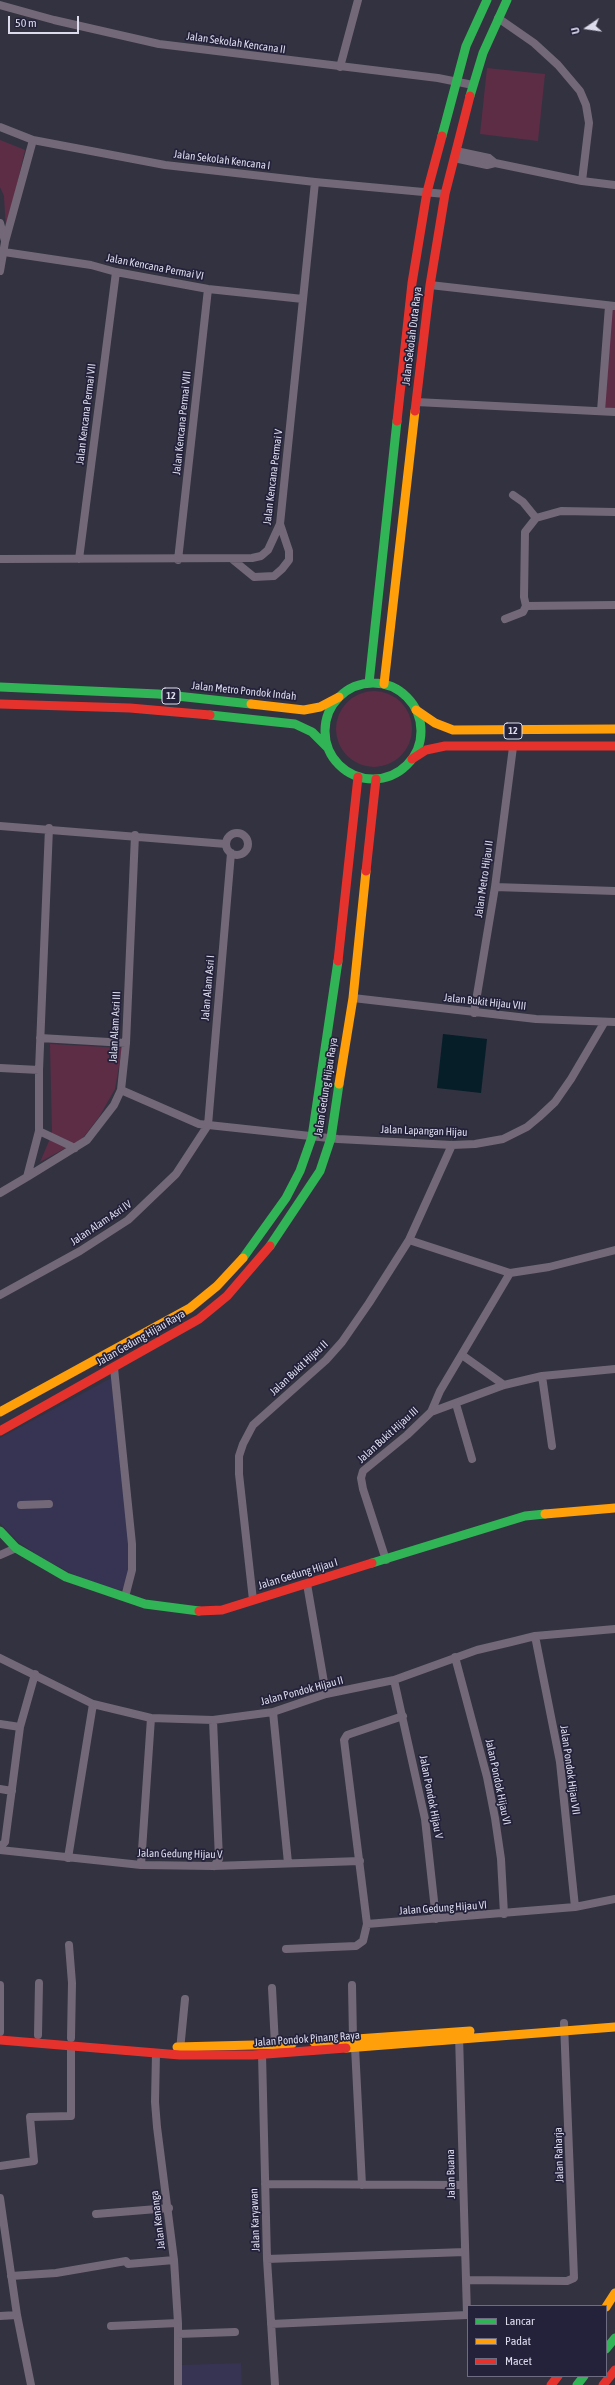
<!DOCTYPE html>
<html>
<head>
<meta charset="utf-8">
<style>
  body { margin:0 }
  #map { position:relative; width:615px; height:2385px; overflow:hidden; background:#333240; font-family:"Asap Condensed",sans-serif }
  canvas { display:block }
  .legend { position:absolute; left:467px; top:2305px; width:140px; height:72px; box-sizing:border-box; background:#24223b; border:1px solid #6d6c82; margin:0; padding:5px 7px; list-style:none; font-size:12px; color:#dbdbec }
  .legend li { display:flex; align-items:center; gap:8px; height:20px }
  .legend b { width:20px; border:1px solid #6d6c82 }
  .north { position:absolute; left:567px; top:8px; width:40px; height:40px; -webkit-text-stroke:3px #24223b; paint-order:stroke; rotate:257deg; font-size:11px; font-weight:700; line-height:16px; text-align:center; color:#dbdbec }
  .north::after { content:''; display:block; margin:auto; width:14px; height:18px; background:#dbdbec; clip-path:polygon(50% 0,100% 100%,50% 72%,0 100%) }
  .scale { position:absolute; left:8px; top:16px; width:71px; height:18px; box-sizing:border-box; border:2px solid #dbdbec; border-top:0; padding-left:5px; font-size:12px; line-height:14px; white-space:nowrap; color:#dbdbec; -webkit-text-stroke:3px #24223b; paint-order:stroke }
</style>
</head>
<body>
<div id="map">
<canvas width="615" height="2385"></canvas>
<ul class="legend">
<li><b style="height:5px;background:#30b455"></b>Lancar</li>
<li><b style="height:5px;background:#ff9f0a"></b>Padat</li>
<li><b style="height:5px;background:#e5322d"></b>Macet</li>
</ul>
<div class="north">U</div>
<div class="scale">50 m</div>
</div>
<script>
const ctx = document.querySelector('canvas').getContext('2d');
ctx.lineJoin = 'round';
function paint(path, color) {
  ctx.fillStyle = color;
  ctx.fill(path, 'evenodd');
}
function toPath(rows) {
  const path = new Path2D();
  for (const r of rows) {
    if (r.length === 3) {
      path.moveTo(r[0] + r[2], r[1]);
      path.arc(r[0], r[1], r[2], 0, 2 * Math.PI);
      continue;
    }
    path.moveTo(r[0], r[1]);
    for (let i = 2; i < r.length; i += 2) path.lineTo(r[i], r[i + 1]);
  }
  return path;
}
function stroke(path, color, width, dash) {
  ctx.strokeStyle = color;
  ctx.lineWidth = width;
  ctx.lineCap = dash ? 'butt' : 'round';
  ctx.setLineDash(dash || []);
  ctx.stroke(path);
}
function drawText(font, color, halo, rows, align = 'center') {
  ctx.font = font + ' "Asap Condensed",sans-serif';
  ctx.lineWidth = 3.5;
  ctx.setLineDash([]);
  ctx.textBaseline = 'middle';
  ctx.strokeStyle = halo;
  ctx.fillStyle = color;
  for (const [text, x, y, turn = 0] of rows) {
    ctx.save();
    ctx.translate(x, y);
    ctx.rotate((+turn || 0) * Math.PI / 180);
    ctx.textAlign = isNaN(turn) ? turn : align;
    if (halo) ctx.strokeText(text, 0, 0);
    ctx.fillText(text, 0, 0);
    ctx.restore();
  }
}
const built = toPath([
  [111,1378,132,1559,124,1588,116,1591,88,1582,42,1558,17,1541,0,1523,0,1438],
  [241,2363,242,2385,182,2385,181,2365]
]);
const green = toPath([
  [487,68,545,74,538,141,480,134],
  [0,140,25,150,6,231,4,196,0,187],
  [607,304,615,305,615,413,599,413],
  [374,729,38],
  [50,1044,122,1048,115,1089,99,1117,82,1139,40,1162,52,1134]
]);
const water = toPath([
  [443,1034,487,1039,481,1093,437,1088]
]);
const street = toPath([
  [0,5,54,20,159,44,438,78,473,85],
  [498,18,534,43,558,65,580,91,586,105,589,123,582,181],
  [340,67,358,0],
  [0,127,33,140,165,165,315,182,445,194],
  [456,151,489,158,495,163],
  [454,158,487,165,495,163,582,181,615,185],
  [0,223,5,241],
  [4,252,91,265,116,272,208,289,303,299],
  [0,271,5,242,33,140],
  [430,285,615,306],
  [416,402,615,412],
  [601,411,609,306],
  [513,495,523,502,536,518],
  [615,512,561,511,536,518,525,532,524,597,526,606,615,605],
  [0,559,252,558,261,556,268,550,280,524,315,182],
  [79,559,116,272],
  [232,559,254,577,274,576,282,569,289,560,289,551,280,524],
  [178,560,208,289],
  [505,619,523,612,526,606],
  [0,826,226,844],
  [237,844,11],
  [495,887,615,891],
  [353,998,536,1019,615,1022],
  [474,1013,495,887,513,747],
  [40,1038,126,1043],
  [0,1068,39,1070],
  [121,1090,199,1124,338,1139,452,1145,475,1144,503,1139,527,1127,539,1117,555,1102,571,1079,604,1023],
  [39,1131,75,1148],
  [27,1177,87,1140,114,1105,121,1090,126,1043,135,835],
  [0,1193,27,1177,39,1131,39,1070,49,828],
  [409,1240,510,1273,549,1267,615,1250],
  [0,1295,80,1251,128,1220,176,1174,208,1125,231,853],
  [462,1355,504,1385],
  [114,1368,132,1544,132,1570,125,1597],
  [542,1376,552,1446],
  [456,1404,472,1459],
  [431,1412,504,1385,542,1376,615,1369],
  [21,1505,49,1504],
  [0,1555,16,1548],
  [386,1560,363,1489,361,1478,363,1471,407,1435,431,1412,440,1391,510,1273],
  [307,1584,326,1694],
  [253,1600,239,1474,239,1456,243,1444,253,1425,326,1360,342,1342,369,1303,409,1240,452,1145],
  [535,1636,560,1762,575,1907],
  [455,1657,487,1777,495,1818,501,1859,504,1914],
  [0,1658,93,1704,151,1718,213,1720,273,1712,326,1694,394,1680,477,1650,511,1642,535,1636,615,1629],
  [394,1680,425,1819,436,1919],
  [273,1712,288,1863],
  [213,1720,219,1859,214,1866],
  [0,1724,20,1727],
  [0,1789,12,1791],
  [0,1847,5,1842,20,1727,35,1674],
  [0,1850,141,1865,214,1866,360,1861],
  [68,1858,93,1704],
  [141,1865,151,1718],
  [367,1924,344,1740,347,1735,403,1716],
  [69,1945,72,1983,71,2038],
  [286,1949,356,1946,363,1941,367,1924,575,1907,615,1899],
  [0,1985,0,2032],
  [352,1985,353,2039],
  [272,1988,275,2045],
  [38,2035,39,1983],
  [355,2047,362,2185],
  [180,2050,185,1999],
  [156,2053,155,2102,157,2127,174,2260,178,2323,178,2385],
  [262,2054,267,2259,275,2385],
  [0,2166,34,2161,30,2117,71,2116,71,2046],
  [265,2184,462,2185],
  [0,2198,17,2315,31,2385],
  [96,2214,169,2208],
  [267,2259,465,2252],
  [11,2276,56,2273,126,2261,128,2264,174,2260],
  [466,2280,567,2281,574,2278,564,2023],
  [0,2316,17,2315],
  [271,2324,467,2315,459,2035],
  [111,2326,178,2323],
  [178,2334,235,2332]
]);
const fast = toPath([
  [470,96,483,53,507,0],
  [442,136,466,46,487,0],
  [369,683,397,421],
  [373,731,48],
  [0,687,158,694,251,704],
  [210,715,295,724,312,732,328,748],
  [270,1246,320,1171,331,1138,339,1084],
  [243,1258,286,1198,300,1171,312,1137,338,961],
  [0,1531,16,1548,66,1577,145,1604,199,1611],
  [372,1563,525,1516,545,1514],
  [606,2349,615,2338],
  [577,2385,584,2376]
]);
const slow = toPath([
  [384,684,415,411],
  [251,704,304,710,320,707,339,697],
  [416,710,435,723,453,730,615,729],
  [339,1084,353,998,366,871],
  [0,1412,190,1308,217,1286,243,1258],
  [545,1514,615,1508],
  [314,2042,470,2031],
  [177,2047,292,2044],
  [346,2048,615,2027],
  [606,2307,615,2293]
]);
const jam = toPath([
  [415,411,430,285,445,194,470,96],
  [397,421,412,283,427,192,442,136],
  [0,704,130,708,210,715],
  [412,759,426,750,445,746,615,746],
  [366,871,376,779],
  [338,961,358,777],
  [0,1431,199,1319,227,1296,270,1246],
  [199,1611,222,1610,372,1563],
  [0,2040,180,2055,253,2055,346,2048],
  [551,2385,558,2376],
  [603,2385,615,2370]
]);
const shields = [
  [171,696,18],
  [513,731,18]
];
const shieldNames = [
  ["12",171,696],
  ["12",513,731]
];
const streetNames = [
  ["Jalan Sekolah Kencana II",236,43,8],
  ["Jalan Sekolah Kencana I",222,160,7],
  ["Jalan Kencana Permai VI",155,267,11],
  ["Jalan Sekolah Duta Raya",412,336,-83],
  ["Jalan Kencana Permai VII",86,414,-83],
  ["Jalan Kencana Permai VIII",182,423,-84],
  ["Jalan Kencana Permai V",273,477,-83],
  ["Jalan Metro Pondok Indah",244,691,6],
  ["Jalan Metro Hijau II",484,879,-82],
  ["Jalan Alam Asri I",208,988,-85],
  ["Jalan Bukit Hijau VIII",485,1002,6],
  ["Jalan Alam Asri III",115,1027,-87],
  ["Jalan Gedung Hijau Raya",326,1087,-81],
  ["Jalan Lapangan Hijau",424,1131,2],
  ["Jalan Alam Asri IV",101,1223,-34],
  ["Jalan Gedung Hijau Raya",141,1338,-30],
  ["Jalan Bukit Hijau II",299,1368,-43],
  ["Jalan Bukit Hijau III",388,1435,-42],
  ["Jalan Gedung Hijau I",298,1574,-17],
  ["Jalan Pondok Hijau II",302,1691,-15],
  ["Jalan Pondok Hijau VII",570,1770,82],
  ["Jalan Pondok Hijau VI",498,1782,78],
  ["Jalan Pondok Hijau V",431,1797,79],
  ["Jalan Gedung Hijau V",180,1854,1],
  ["Jalan Gedung Hijau VI",443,1908,-4],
  ["Jalan Pondok Pinang Raya",307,2039,-4],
  ["Jalan Raharja",559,2155,-92],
  ["Jalan Buana",451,2174,-91],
  ["Jalan Kenanga",158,2220,-97],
  ["Jalan Karyawan",255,2220,-92]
];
paint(built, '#363452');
paint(green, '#5d2d46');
paint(water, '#051e28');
stroke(street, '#736877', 8);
stroke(fast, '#30b455', 9);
stroke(slow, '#ff9f0a', 9);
stroke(jam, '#e5322d', 9);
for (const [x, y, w] of shields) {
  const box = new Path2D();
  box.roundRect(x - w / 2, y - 8, w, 16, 3);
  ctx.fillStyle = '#24223b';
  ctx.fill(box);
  stroke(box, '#dbdbec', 1);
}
drawText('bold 10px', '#dbdbec', null, shieldNames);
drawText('11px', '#dbdbec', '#24223b', streetNames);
</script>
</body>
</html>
